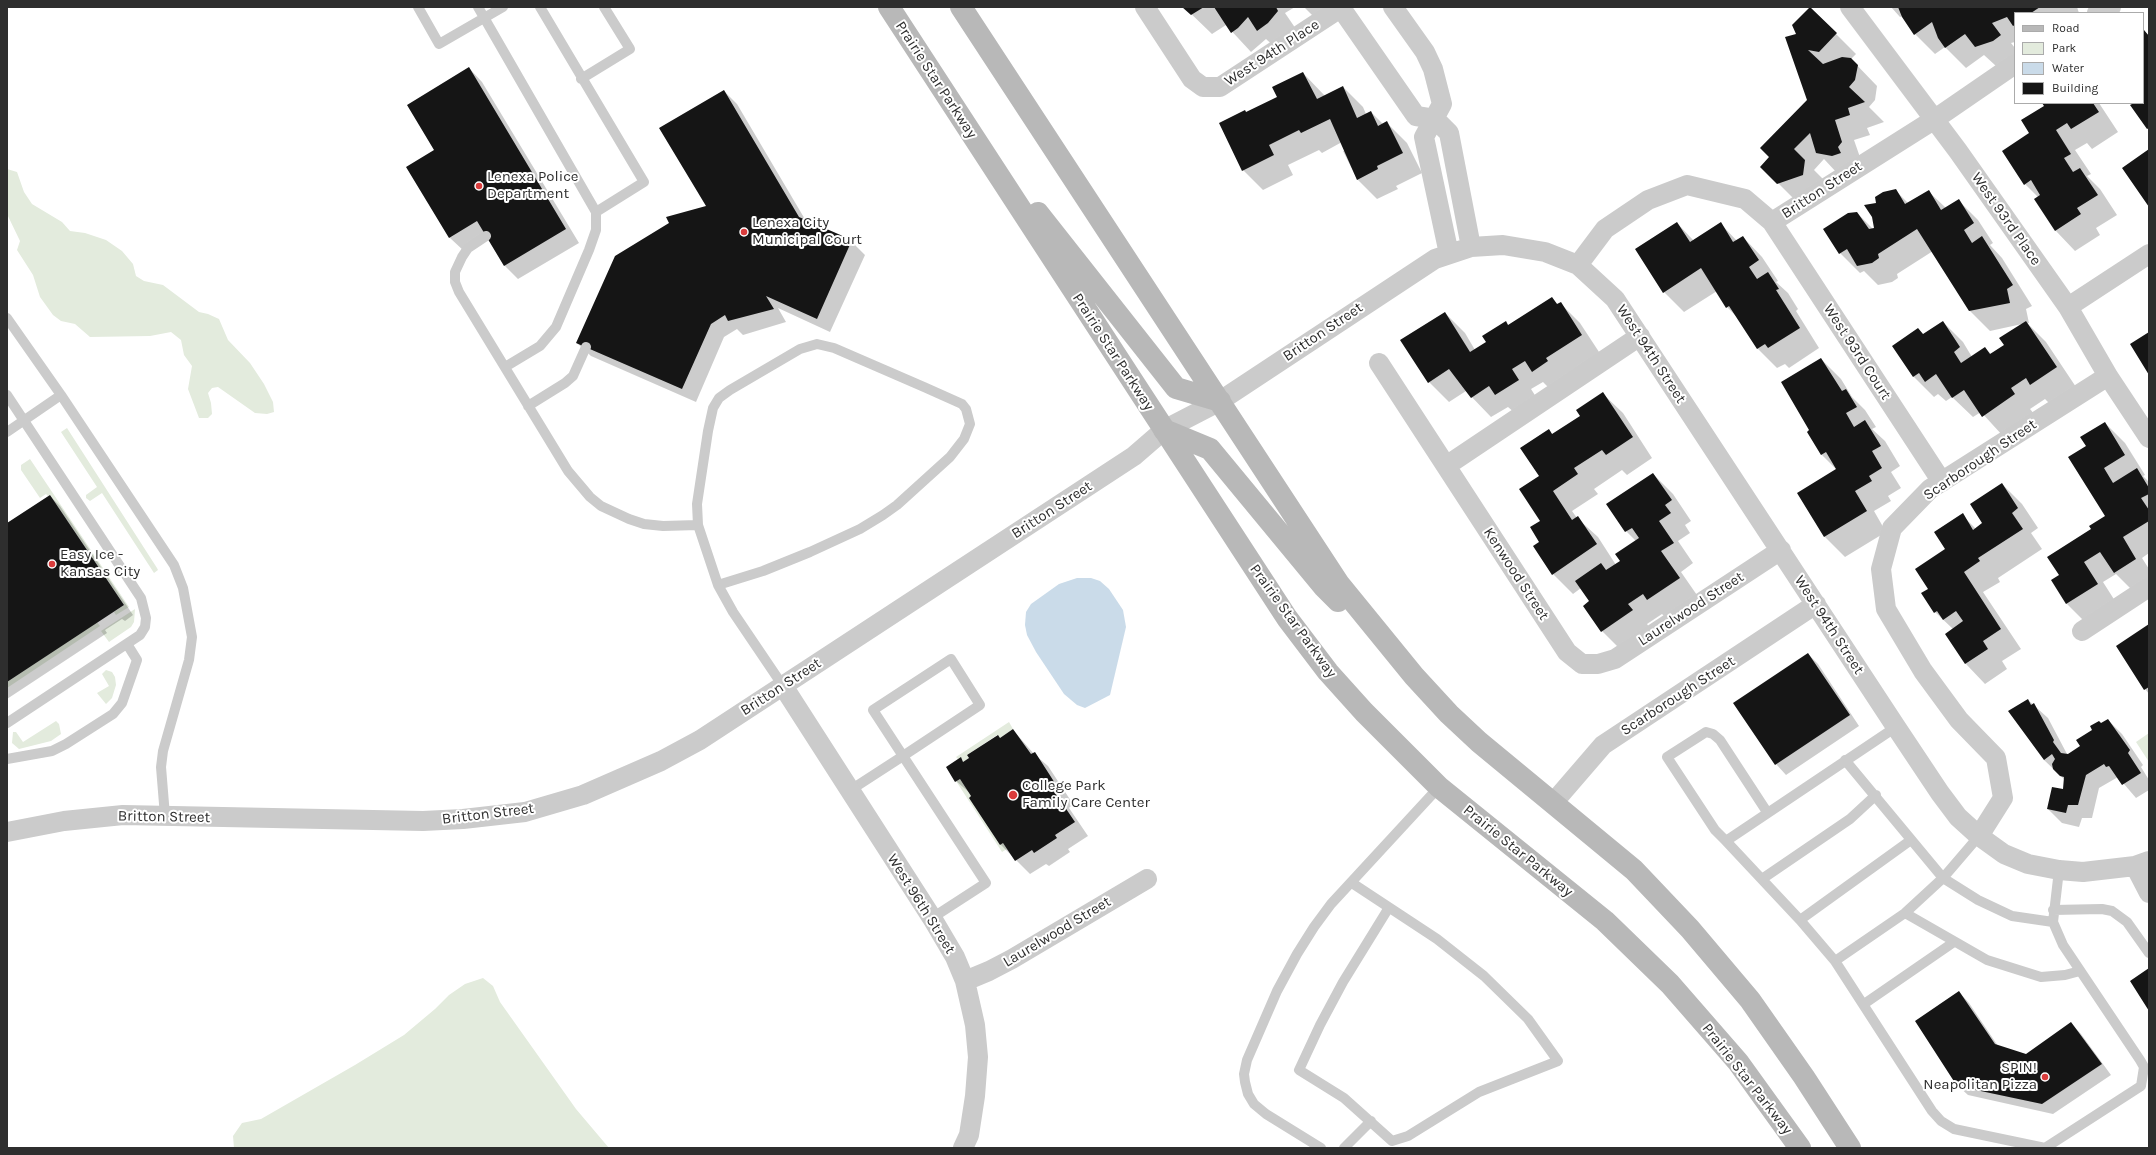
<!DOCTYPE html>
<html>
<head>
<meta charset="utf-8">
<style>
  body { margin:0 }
  #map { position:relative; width:2156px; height:1155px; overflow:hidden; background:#fff; font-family:Karla,sans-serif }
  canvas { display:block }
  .frame { position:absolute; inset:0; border:8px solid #2e2e2e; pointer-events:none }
  .legend { position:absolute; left:2014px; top:12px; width:130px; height:92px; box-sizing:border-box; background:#fff; border:1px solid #ababab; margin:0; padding:5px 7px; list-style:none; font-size:12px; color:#2e2e2e }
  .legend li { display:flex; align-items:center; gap:8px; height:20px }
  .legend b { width:20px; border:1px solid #ababab }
</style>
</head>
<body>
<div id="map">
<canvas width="2156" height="1155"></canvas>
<div class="frame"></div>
<ul class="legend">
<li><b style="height:5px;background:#b8b8b8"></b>Road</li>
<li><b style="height:11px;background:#e3ebdd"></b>Park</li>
<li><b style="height:11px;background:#cadbe9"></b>Water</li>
<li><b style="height:11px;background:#151515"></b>Building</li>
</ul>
</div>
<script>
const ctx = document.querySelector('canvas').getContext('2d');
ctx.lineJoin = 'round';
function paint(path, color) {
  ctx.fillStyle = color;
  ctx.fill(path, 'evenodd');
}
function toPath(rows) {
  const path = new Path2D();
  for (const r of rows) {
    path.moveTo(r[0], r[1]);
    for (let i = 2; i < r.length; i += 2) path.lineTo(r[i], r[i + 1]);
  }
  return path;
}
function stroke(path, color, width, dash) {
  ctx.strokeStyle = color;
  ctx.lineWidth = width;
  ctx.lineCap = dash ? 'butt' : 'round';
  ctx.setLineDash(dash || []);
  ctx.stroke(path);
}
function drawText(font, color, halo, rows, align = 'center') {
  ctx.font = font + ' Karla,sans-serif';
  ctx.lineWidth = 4;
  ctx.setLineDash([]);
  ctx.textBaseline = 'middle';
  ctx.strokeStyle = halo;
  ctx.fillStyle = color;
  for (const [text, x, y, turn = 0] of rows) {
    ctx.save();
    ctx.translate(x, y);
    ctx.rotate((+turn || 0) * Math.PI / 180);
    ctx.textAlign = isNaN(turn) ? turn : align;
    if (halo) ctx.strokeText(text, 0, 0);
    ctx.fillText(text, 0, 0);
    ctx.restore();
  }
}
const green = toPath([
  [7,169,17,172,24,192,32,204,62,222,70,231,85,233,106,240,122,251,133,264,136,276,144,281,163,285,199,312,208,314,219,319,228,340,250,363,264,384,273,402,274,412,267,414,255,413,218,387,212,388,208,393,211,403,212,414,208,418,199,418,188,389,192,366,184,355,181,340,171,332,150,336,90,337,75,324,61,321,53,315,40,297,33,275,17,250,20,241,7,214],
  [67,428,157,568,158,570,154,573,102,493,90,501,86,498,86,495,97,487,61,432],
  [30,459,129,607,116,615,114,612,124,605,50,495,48,496,46,494,40,498,21,470,21,465],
  [135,609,134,622,131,627,109,642,101,631],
  [97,622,100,626,7,688,7,682],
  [106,670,112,672,115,677,116,685,112,698,106,704,97,693,109,686,102,674],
  [56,721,59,724,61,734,51,741,19,749,12,743,13,732,16,732,23,742],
  [1009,722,1013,729,1000,738,997,735,967,755,969,758,963,762,961,758,958,759,956,757],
  [2149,733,2149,762,2136,742],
  [960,779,971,796,969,798,1000,845,1003,843,1007,849,1002,852,956,781],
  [483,978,493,986,500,1002,576,1109,609,1148,234,1148,233,1136,242,1123,261,1119,355,1065,404,1035,435,1009,449,995,465,984]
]);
const water = toPath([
  [1077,578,1091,578,1100,581,1109,589,1123,610,1126,627,1110,695,1085,708,1077,705,1064,694,1036,652,1027,635,1025,625,1026,612,1031,604,1059,584]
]);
const shadow = toPath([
  [1184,7,1295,7,1285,13,1298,32,1278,50,1266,39,1251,52,1226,25,1212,34],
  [1304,7,1337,7,1322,25],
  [1891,7,2077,7,2079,13,2015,13,2015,42,2011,43,2015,48,2015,59,1996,66,1984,55,1966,68,1945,47,1935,54,1915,34,1903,16,1900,17],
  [1810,8,1856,54,1851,59,1877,86,1875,100,1869,107,1884,122,1867,128,1870,135,1854,140,1862,163,1837,173,1824,159,1814,170,1825,181,1798,203,1762,167,1771,157,1808,101,1797,34],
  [2144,31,2149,36,2149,130,2132,106,2136,103,2143,103],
  [469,68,482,82,579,243,518,279,505,266,487,237,464,251,450,238,408,167,435,150],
  [1303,73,1325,96,1343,87,1363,107,1366,114,1371,112,1383,124,1387,123,1407,143,1422,173,1396,186,1398,189,1377,199,1357,179,1343,151,1346,150,1342,142,1322,153,1319,150,1288,165,1293,175,1263,190,1243,170,1245,111,1247,113,1278,97],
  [724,91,737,104,806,221,851,241,865,255,830,332,778,308,786,322,743,335,737,329,724,337,696,402,591,356,577,343,707,206],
  [2044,103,2099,103,2118,132,2092,149,2087,143,2075,150,2091,174,2087,176,2100,189,2117,215,2096,228,2100,235,2075,251,2056,231,2038,197,2025,184,2031,134,2045,106],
  [1896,191,1909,204,1928,191,1946,208,1958,200,1978,220,1993,243,1990,245,2002,258,2032,306,2026,309,2029,323,2027,323,2046,342,2076,387,2051,405,2045,399,2030,409,2035,415,2003,436,1981,412,1973,417,1952,397,1946,401,1938,394,1934,397,1914,377,1893,346,1924,335,1943,322,1963,342,1972,357,1985,348,1991,354,2005,345,2022,324,1990,331,1970,311,1933,251,1897,274,1898,278,1892,282,1878,285,1864,271,1860,273,1840,253,1857,213,1875,231,1878,204],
  [1677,223,1694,241,1721,224,1737,241,1743,237,1762,257,1778,281,1776,282,1788,293,1798,309,1796,311,1819,348,1789,368,1785,364,1777,368,1757,348,1738,318,1727,307,1717,291,1684,312,1664,292],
  [1552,298,1558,305,1560,303,1580,323,1601,355,1552,391,1543,382,1531,389,1538,400,1516,414,1508,407,1491,417,1466,391,1449,402,1429,382,1445,313,1465,333,1475,350,1487,342,1506,323,1509,326],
  [1821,359,1841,379,1852,397,1865,410,1876,427,1872,429,1885,441,1900,466,1891,472,1901,488,1888,496,1891,501,1874,511,1886,532,1845,557,1825,537,1798,493,1837,470,1822,455,1808,432,1811,430],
  [1603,394,1623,413,1652,458,1627,475,1622,470,1594,489,1598,494,1572,511,1577,518,1598,537,1616,565,1621,561,1636,541,1626,531,1653,474,1673,494,1691,521,1685,525,1690,533,1678,541,1693,563,1681,572,1699,598,1668,620,1662,614,1647,624,1652,631,1622,651,1602,631,1591,602,1581,588,1573,594,1553,574,1541,542,1540,476,1549,430,1553,435,1582,416],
  [2105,423,2125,443,2145,475,2143,476,2149,482,2149,553,2142,558,2149,569,2149,584,2135,593,2116,574,2103,582,2117,604,2086,623,2066,603,2060,576,2092,529,2106,516,2087,446],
  [2002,484,2022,504,2038,528,2031,533,2042,549,1998,578,2000,582,1983,592,2021,649,2002,661,2007,669,1985,684,1966,664,1953,629,1935,612,1929,589,1962,515,1976,529,1984,524],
  [50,496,60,506,133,615,125,621,122,619,105,630,107,633,7,699,7,524],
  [2149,626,2149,694,2145,689],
  [1808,654,1818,664,1859,726,1786,775,1776,764],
  [2028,700,2048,718,2067,754,2066,755,2082,747,2101,724,2108,720,2122,734,2143,765,2141,767,2149,780,2149,790,2136,798,2118,777,2099,788,2092,818,2082,818,2079,827,2062,823,2048,809,2064,791,2065,780,2044,760],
  [1013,730,1034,754,1048,766,1073,804,1069,808,1088,836,1068,849,1070,852,1049,866,1046,864,1030,874,1000,844,971,794,956,781,960,759,964,763],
  [1959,992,1969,1003,1998,1046,2026,1055,2071,1023,2081,1034,2111,1075,2053,1114,1968,1095,1957,1085]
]);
const building = toPath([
  [1182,7,1204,7,1191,15],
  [1214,7,1276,7,1278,11,1268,23,1257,31,1248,17,1238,28,1231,33],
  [1810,7,1837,33,1819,52,1808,50,1823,64,1842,57,1851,58,1858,65,1855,80,1849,87,1865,102,1848,108,1850,115,1835,120,1842,142,1838,147,1841,153,1832,156,1816,153,1810,133,1794,149,1805,160,1803,175,1777,184,1760,167,1769,157,1760,148,1807,100,1785,37,1796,34,1792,25],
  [1898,7,2040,7,2031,13,2015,13,2015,25,2013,26,2007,17,1992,23,2001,35,1993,41,1975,47,1965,34,1945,48,1938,38,1932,22,1914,35,1902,17],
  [2144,30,2149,36,2149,128,2147,129,2130,105,2134,103,2143,103],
  [469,67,566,229,504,266,477,221,449,238,406,167,434,150,407,105],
  [1303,72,1317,99,1343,86,1357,118,1371,111,1378,126,1387,121,1403,153,1377,166,1378,169,1357,180,1330,119,1301,133,1299,130,1269,145,1274,155,1242,171,1219,123,1245,110,1246,112,1277,97,1272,87],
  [724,90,799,217,852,240,817,319,766,296,774,309,728,321,725,315,711,324,682,389,576,343,615,256,669,223,666,217,706,206,659,128],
  [2042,103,2093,103,2099,112,2071,129,2067,123,2056,130,2071,154,2064,158,2073,172,2080,168,2098,195,2077,208,2081,214,2055,231,2034,199,2040,195,2031,180,2024,185,2002,151,2029,133,2021,120,2044,106],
  [2149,149,2149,207,2122,168],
  [1896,189,1905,204,1929,190,1941,210,1959,199,1974,223,1964,230,1972,243,1982,236,2013,285,2007,289,2010,303,1969,311,1917,229,1878,254,1879,258,1872,263,1857,266,1847,249,1839,254,1823,229,1848,213,1857,212,1869,229,1874,228,1872,217,1864,205,1876,203,1875,197,1883,192],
  [1677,222,1690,242,1721,222,1733,242,1743,236,1759,260,1749,267,1757,279,1768,272,1779,289,1776,290,1800,328,1768,348,1765,344,1757,349,1729,306,1726,308,1701,268,1663,293,1635,249],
  [1552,297,1557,304,1561,302,1582,335,1546,358,1548,361,1532,372,1525,361,1512,369,1519,380,1495,395,1489,386,1471,398,1449,369,1428,383,1400,340,1445,312,1470,352,1486,342,1482,336,1506,321,1508,325],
  [1943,321,1960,347,1954,352,1961,363,1985,347,1990,354,2004,345,1999,338,2026,321,2057,367,2030,385,2026,378,2011,388,2015,394,1982,417,1964,390,1952,398,1936,374,1925,382,1919,373,1913,377,1892,346,1918,328,1923,334],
  [2149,332,2149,375,2130,344],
  [1821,358,1842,391,1846,389,1857,407,1846,413,1854,427,1865,420,1881,446,1872,451,1882,468,1869,476,1872,481,1855,491,1867,511,1824,537,1797,493,1836,469,1826,452,1821,455,1807,432,1809,430,1781,382],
  [1603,392,1633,437,1606,455,1602,450,1574,468,1578,474,1553,491,1572,520,1578,516,1597,544,1552,575,1533,546,1539,542,1530,527,1540,521,1519,489,1539,476,1520,448,1549,429,1552,434,1580,416,1576,410],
  [2105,422,2125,455,2104,468,2113,483,2137,468,2149,488,2149,494,2141,498,2149,510,2149,521,2123,537,2136,559,2114,573,2100,552,2084,562,2098,584,2066,604,2051,580,2059,575,2047,557,2091,529,2089,526,2105,516,2068,457,2086,446,2080,437],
  [1653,473,1672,500,1665,505,1671,513,1659,521,1674,543,1661,551,1680,578,1647,600,1643,594,1628,604,1633,610,1601,632,1583,606,1589,601,1575,581,1601,563,1606,570,1620,561,1615,554,1639,538,1632,528,1625,532,1606,504],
  [2002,483,2018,508,2012,513,2023,529,1978,558,1980,561,1964,572,2001,629,1983,641,1988,649,1965,664,1945,634,1963,621,1956,611,1943,620,1937,611,1934,613,1921,593,1928,589,1915,569,1945,549,1934,532,1963,513,1973,530,1982,523,1970,504],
  [50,495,124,605,7,682,7,523],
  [2149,624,2149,687,2144,690,2116,646],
  [1808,653,1850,715,1775,765,1733,703],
  [2028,699,2031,705,2034,703,2054,740,2053,742,2061,753,2068,754,2080,746,2076,740,2092,730,2090,726,2099,721,2101,723,2108,719,2130,750,2128,753,2141,773,2122,785,2109,766,2106,767,2104,764,2086,775,2078,805,2068,805,2066,813,2047,809,2052,787,2063,789,2064,777,2060,776,2053,769,2052,764,2055,759,2052,754,2044,760,2008,711],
  [1013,729,1031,754,1035,752,1060,791,1056,794,1075,822,1055,835,1057,838,1034,853,1032,850,1015,861,1003,843,1000,845,969,798,971,796,960,779,955,782,946,767,961,757,963,762,969,758,967,755,998,735,1000,738],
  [2149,968,2149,1011,2130,981],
  [1959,991,1995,1044,2026,1054,2071,1022,2102,1064,2042,1104,1957,1086,1915,1021]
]);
const service = toPath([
  [418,7,439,44,503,7],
  [478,7,596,212,596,230,589,250,556,327,540,346,505,367],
  [540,7,644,182,596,212],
  [581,79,630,49,604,7],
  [486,236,468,248,462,257,455,272,455,282,459,292,568,471,590,497,601,506,629,519,644,524,663,526,698,525],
  [7,318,61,395,174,565,183,588,192,637,189,660,163,751,161,767,165,816],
  [7,395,135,589,141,598,146,618,145,627,140,635,7,723],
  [528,406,565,383,573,376,586,347],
  [7,432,61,395],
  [718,585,763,571,810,552,860,529,883,515,897,505,950,457,964,439,970,424,966,409,962,404,924,387,834,348,817,344,800,349,730,390,719,398,713,408,708,431,697,504,698,525,718,585,733,612,783,686],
  [7,759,52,751,66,744,113,714,122,703,137,660,127,644],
  [1845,760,1943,878,1978,900,2012,916,2053,922],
  [849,791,903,756,980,705,951,659,873,710,903,756,986,883,932,918],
  [1979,836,1943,878,1905,913,1835,961,1932,1111,1941,1121,1954,1129,2045,1148,2141,1086,2144,1067,2140,1060,2063,945,2053,922,2059,870],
  [1726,841,1715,830,1667,757,1706,732,1713,734,1720,740,1767,812],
  [1762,879,1850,819,1876,795],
  [1352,883,1437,939,1484,976,1528,1019,1558,1061,1479,1092,1408,1136,1392,1141,1344,1098,1299,1070,1320,1025,1343,982,1388,909],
  [2053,910,2102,909,2112,911,2127,922,2149,953],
  [1905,913,1987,960,2041,977,2065,975,2080,971],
  [1800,920,1911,840],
  [1835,961,1800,920,1726,841,1896,727],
  [1864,1004,1954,942],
  [1321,1148,1266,1114,1254,1104,1248,1094,1245,1082,1244,1074,1247,1060,1277,991,1297,954,1314,927,1331,904,1439,787],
  [1344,1148,1371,1121]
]);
const minor = toPath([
  [1145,7,1192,79,1203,87,1220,87,1342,7],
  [1393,7,1425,52,1433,69,1442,104,1424,137,1449,254],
  [1850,7,1958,151,2068,307,2108,376,2149,438],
  [1341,8,1416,116,1435,119,1449,133,1471,247],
  [2097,13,2111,7],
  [1772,222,1942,482],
  [1578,265,1615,299,1896,727,1940,793,1958,817,1979,836,2004,854,2028,864,2059,870,2083,872,2135,866,2149,861],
  [2068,307,2149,254],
  [1379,363,1567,652,1582,664,1598,664,1615,659,1781,550],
  [1446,466,1640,336],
  [2082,631,2149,587],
  [783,686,932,918,955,957,965,981,975,1025,978,1057,975,1096,969,1135,963,1148],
  [1553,803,1603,745,1816,604],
  [7,832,64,821,123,815,423,821,463,819,525,812,583,795,661,761,700,740,1134,456,1164,430,1220,401,1435,259,1471,247,1503,245,1545,252,1578,265,1605,229,1648,200,1687,185,1745,199,1772,222,1935,119,2015,64],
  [1979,836,2003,798,1996,758,1959,720,1923,671,1886,609,1881,569,1892,528,1930,489,2108,376],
  [2135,866,2149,893],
  [965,981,989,971,1012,959,1147,879]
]);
const secondary = toPath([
  [889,7,1287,618,1328,672,1364,712,1439,787,1605,921,1670,984,1738,1062,1800,1148],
  [961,7,1339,584,1414,676,1449,714,1479,742,1634,870,1690,929,1750,1000,1804,1077,1850,1148],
  [1038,213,1176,388,1220,401],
  [1164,430,1210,449,1324,587,1338,601]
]);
const markers = [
  [479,186,4,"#da3c3c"],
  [744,232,4,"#da3c3c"],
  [52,564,4,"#da3c3c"],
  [1013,795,5,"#da3c3c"],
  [2045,1077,4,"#da3c3c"]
];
const streetNames = [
  ["West 94th Place",1272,53,-33],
  ["Prairie Star Parkway",936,80,57],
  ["Britton Street",1822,190,-33],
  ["West 93rd Place",2006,219,55],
  ["Britton Street",1323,332,-34],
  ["Prairie Star Parkway",1113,352,57],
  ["West 93rd Court",1857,352,57],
  ["West 94th Street",1651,354,57],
  ["Scarborough Street",1980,460,-34],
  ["Britton Street",1052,510,-33],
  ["Kenwood Street",1516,574,57],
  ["Laurelwood Street",1691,609,-33],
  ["Prairie Star Parkway",1293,621,54],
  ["West 94th Street",1829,625,57],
  ["Britton Street",781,687,-33],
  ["Scarborough Street",1678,696,-33],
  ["Britton Street",488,814,-7],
  ["Britton Street",164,817,1],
  ["Prairie Star Parkway",1518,851,39],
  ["West 96th Street",921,904,58],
  ["Laurelwood Street",1057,932,-31],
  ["Prairie Star Parkway",1747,1079,52]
];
const poiNames = [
  ["Lenexa Police",487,177],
  ["Department",487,194],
  ["Lenexa City",752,223],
  ["Municipal Court",752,240],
  ["Easy Ice -",60,555],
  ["Kansas City",60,572],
  ["College Park",1022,786],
  ["Family Care Center",1022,803],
  ["SPIN!",2037,1068,"right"],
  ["Neapolitan Pizza",2037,1085,"right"]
];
paint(green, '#e3ebdd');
paint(water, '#cadbe9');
paint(shadow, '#0003');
paint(building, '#151515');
stroke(service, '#cbcbcb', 10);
stroke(minor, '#cbcbcb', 20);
stroke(secondary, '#b8b8b8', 22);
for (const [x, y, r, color] of markers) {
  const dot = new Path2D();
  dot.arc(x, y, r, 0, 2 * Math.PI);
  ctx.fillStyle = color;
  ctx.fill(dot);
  stroke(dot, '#fff', 1.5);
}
drawText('15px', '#2e2e2e', '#fff', streetNames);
drawText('15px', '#2e2e2e', '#fff', poiNames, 'left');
</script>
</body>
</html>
